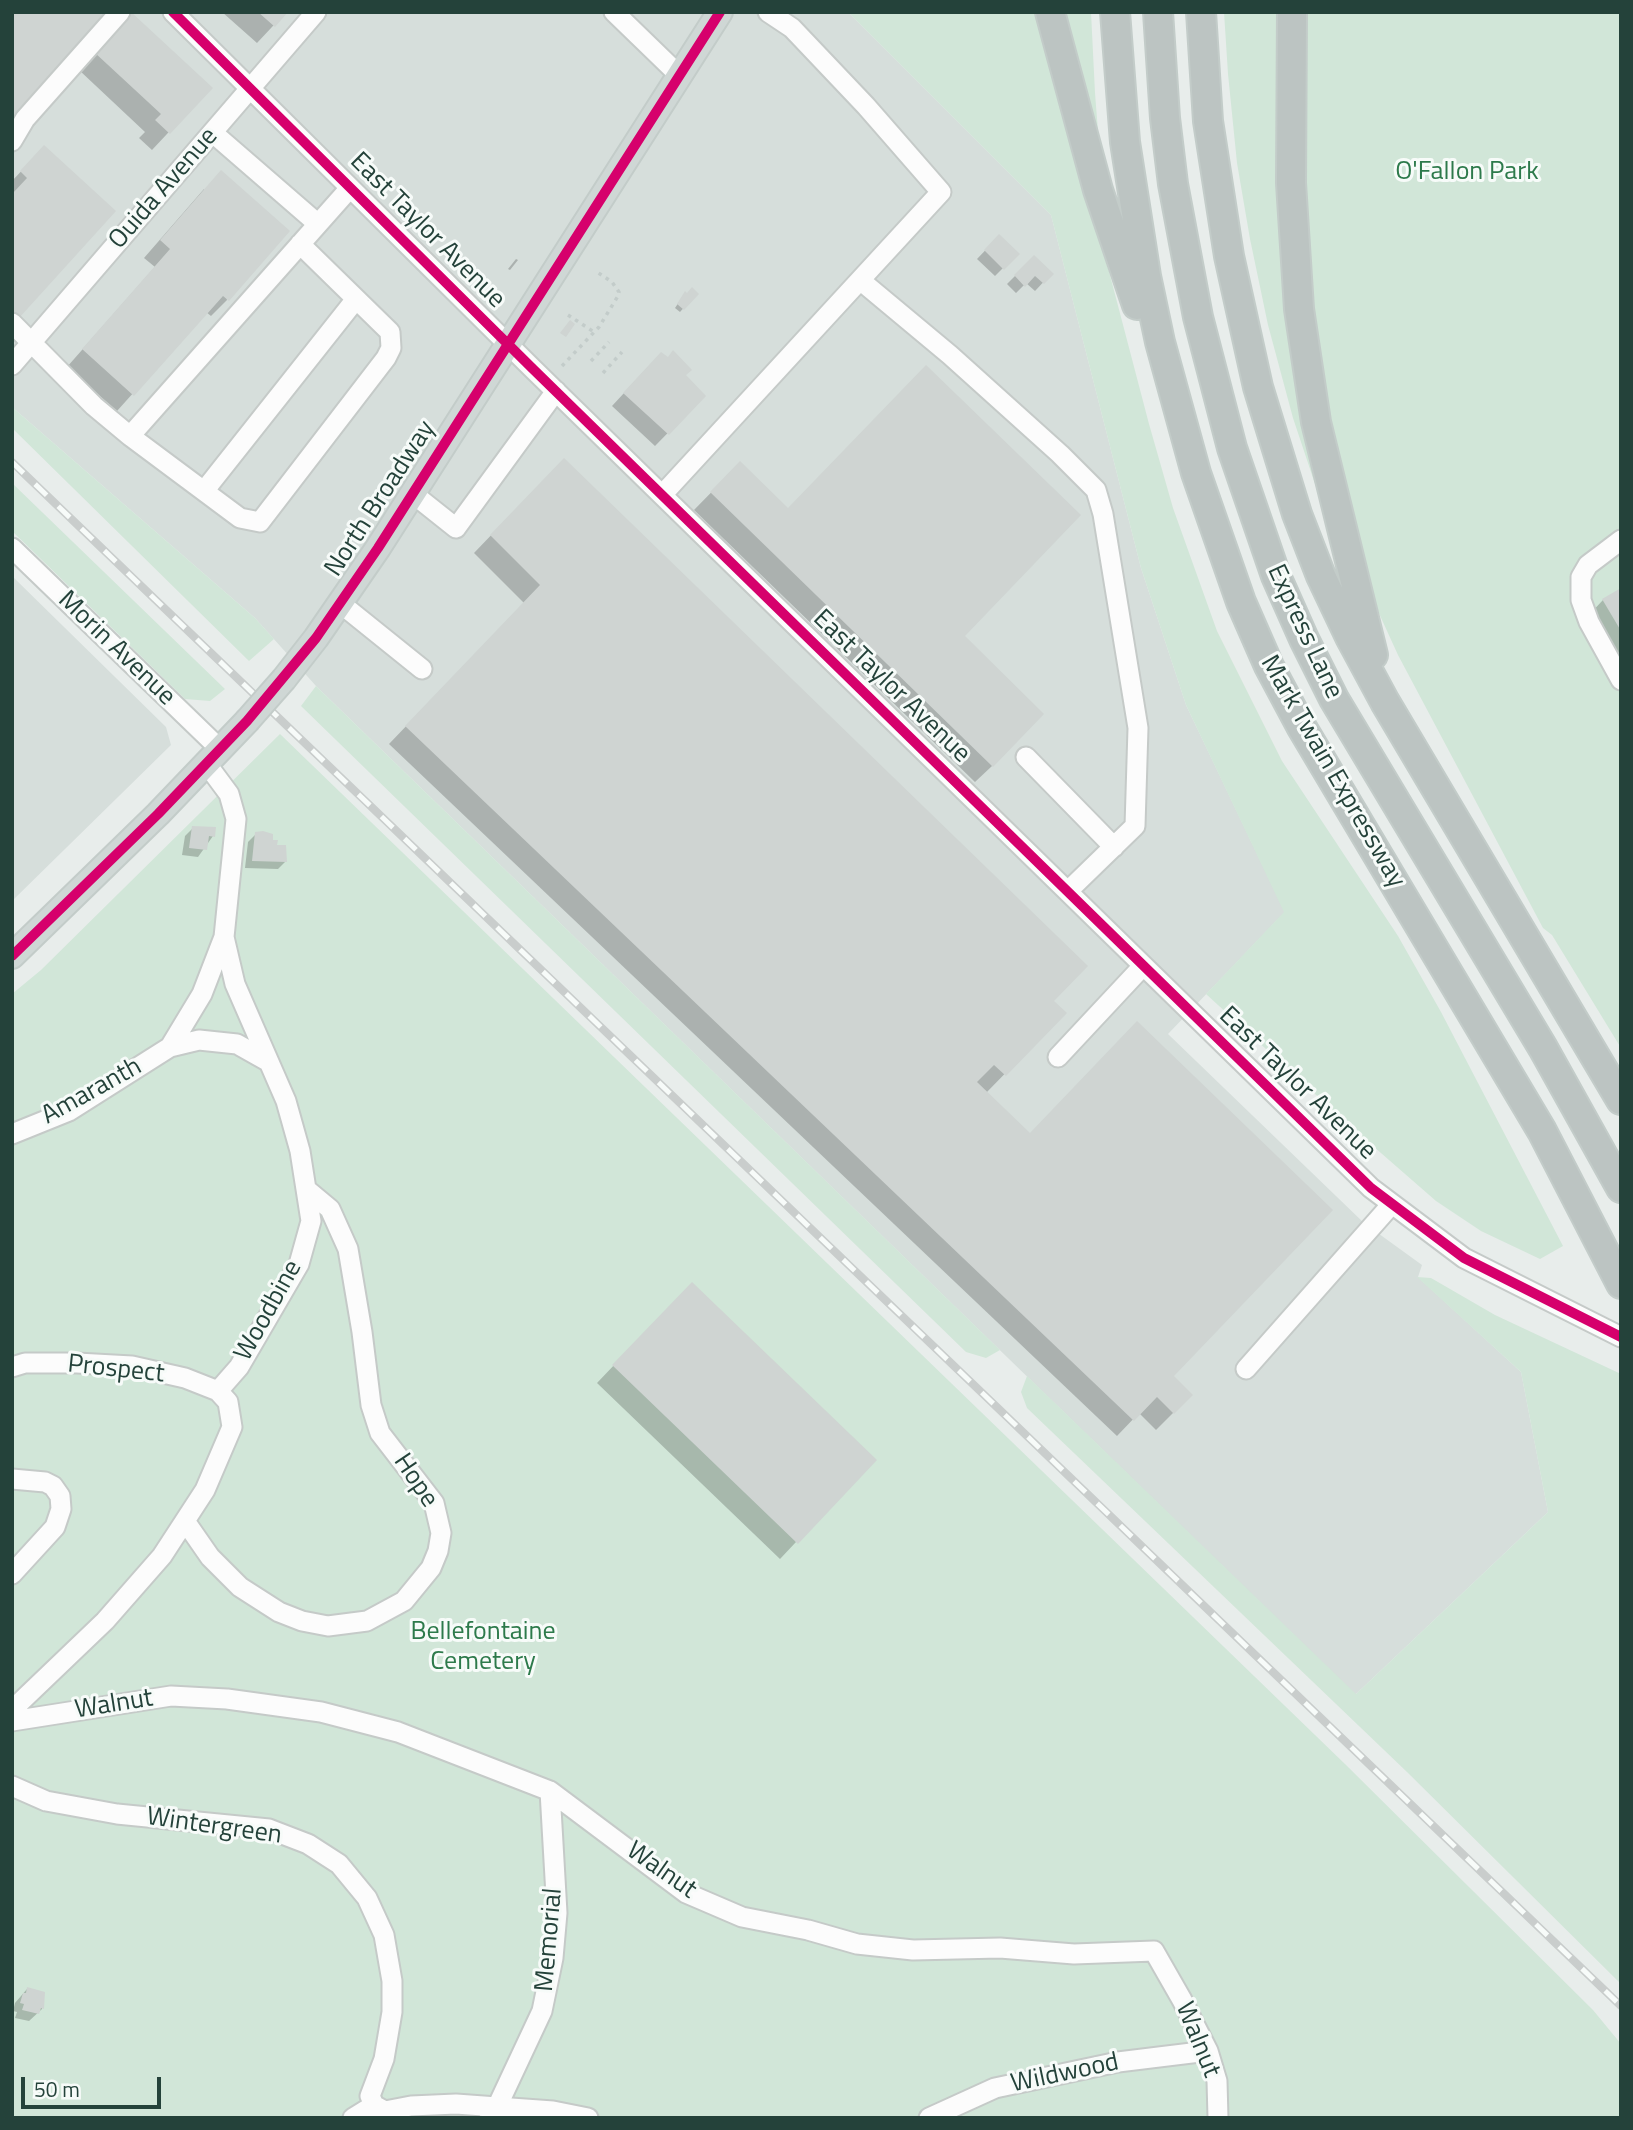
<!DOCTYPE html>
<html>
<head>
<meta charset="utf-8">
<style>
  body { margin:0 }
  #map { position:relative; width:1633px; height:2130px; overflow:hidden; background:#e8edeb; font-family:"Titillium Web",sans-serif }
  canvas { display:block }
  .frame { position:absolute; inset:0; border:14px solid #24423a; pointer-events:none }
  .scale { position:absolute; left:21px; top:2077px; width:140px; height:32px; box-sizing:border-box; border:4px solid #24423a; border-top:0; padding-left:9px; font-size:21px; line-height:24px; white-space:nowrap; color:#24423a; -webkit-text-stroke:5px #f7fbf9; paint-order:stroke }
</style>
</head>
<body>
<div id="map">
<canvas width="1633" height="2130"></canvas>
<div class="frame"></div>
<div class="scale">50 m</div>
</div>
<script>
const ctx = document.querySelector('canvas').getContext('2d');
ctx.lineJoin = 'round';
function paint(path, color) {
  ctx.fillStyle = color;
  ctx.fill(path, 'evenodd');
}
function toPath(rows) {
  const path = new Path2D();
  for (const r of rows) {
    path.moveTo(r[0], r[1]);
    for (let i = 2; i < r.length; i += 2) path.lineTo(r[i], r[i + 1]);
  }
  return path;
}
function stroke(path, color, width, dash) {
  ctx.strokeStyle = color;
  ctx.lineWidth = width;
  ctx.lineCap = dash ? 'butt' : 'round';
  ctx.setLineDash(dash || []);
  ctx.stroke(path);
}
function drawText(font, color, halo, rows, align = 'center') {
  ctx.font = font + ' "Titillium Web",sans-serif';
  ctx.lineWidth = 6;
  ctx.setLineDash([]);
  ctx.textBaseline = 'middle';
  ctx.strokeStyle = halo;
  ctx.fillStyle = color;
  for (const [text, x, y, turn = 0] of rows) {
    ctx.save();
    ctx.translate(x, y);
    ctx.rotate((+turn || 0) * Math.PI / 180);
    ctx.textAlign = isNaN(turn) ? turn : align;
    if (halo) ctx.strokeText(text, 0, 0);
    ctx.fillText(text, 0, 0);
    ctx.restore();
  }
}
const built = toPath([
  [12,12,848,12,1051,215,1141,568,1186,705,1285,912,1168,1034,1364,1223,1422,1265,1418,1277,1521,1372,1548,1512,1355,1695,316,686,255,618,12,407],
  [12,576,166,727,171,745,12,901]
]);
const green = toPath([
  [848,12,1041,12,1149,424,1173,508,1217,631,1282,761,1398,936,1441,1012,1563,1246,1540,1259,1481,1231,1436,1201,1350,1126,1206,994,1284,912,1186,705,1141,568,1051,215],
  [1059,12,1091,12,1095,93,1101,169],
  [1224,12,1285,12,1323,508,1293,418,1268,325,1250,239,1237,163,1228,74],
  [1302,12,1621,12,1621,1048,1552,935,1543,928,1398,655,1372,598,1339,480,1303,264],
  [12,407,255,618,274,639,249,661,12,428],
  [12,483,225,689,210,701,185,699,12,531],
  [316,686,1000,1350,986,1358,966,1352,301,706],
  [280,734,1345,1764,1593,2010,1621,2044,1621,2118,12,2118,12,994,41,970],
  [1417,1277,1431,1278,1495,1315,1621,1374,1621,1984,1407,1772,1027,1408,1021,1392,1027,1376,1356,1694,1548,1512,1521,1372]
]);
const shadow = toPath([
  [222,12,286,12,257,43],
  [114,31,210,88,152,150,139,138,145,132,79,70],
  [28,164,114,212,12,322,12,181],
  [204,189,227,300,211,316,206,312,117,411,67,367,155,267,144,258],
  [999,236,1017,254,995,276,977,259],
  [1034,257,1051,274,1035,291,1026,283,1016,293,1007,284],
  [516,259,518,260,510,270,508,269],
  [685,293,696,294,680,312,675,308],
  [649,366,683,375,704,396,655,446,612,406],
  [740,463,788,510,962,636,992,766,975,782,694,510],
  [547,477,1064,1013,986,1093,1030,1135,1171,1376,1191,1395,1156,1430,1139,1413,1117,1436,389,744,524,603,474,553],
  [1621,590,1621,676,1587,617,1603,600],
  [193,828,213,836,198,857,182,855,185,836],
  [256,834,271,841,286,861,278,869,245,868,248,842],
  [675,1301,796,1542,780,1559,597,1383],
  [27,1989,43,1993,42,2009,29,2021,15,2018,17,2012,13,2011,15,2003]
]);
const building = toPath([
  [12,12,108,12,12,121],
  [131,12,213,88,170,134,155,120,161,114,94,52],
  [258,12,288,12,275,27],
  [44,145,116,211,19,318,12,312,12,194,27,178,20,171],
  [221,170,290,231,229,301,223,296,134,396,82,349,170,249,160,240],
  [999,234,1020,254,1004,270,984,250],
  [1034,255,1054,274,1044,284,1035,276,1025,287,1014,275],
  [692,287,699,294,684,310,677,304,685,291,687,293],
  [570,320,575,324,566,337,560,333],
  [673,350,692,370,686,375,706,396,669,435,623,393,661,352,668,357],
  [926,365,1081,515,965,636,1044,714,993,767,710,492,740,461,788,508],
  [564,458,1088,966,1054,1001,1067,1013,1006,1076,994,1065,977,1082,1030,1133,1137,1021,1333,1210,1174,1376,1193,1395,1174,1414,1157,1397,1134,1421,405,726,540,585,490,535],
  [1621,588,1621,631,1602,599],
  [192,826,216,827,215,837,209,836,207,850,189,848],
  [263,831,273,834,273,840,278,840,277,845,286,845,287,862,252,861,255,832],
  [692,1282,877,1460,798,1544,612,1365],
  [27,1987,45,1992,44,2009,41,2008,39,2014,22,2010,24,2004,20,2003,23,1993,26,1993]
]);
const path = toPath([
  [568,315,594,332],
  [591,361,609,342],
  [562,366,599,327,618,296,619,292,612,282,597,272],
  [603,373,622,352]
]);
const minor = toPath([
  [173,12,533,369,1371,1188,1464,1258,1621,1337],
  [614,12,679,75],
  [213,133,318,224],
  [12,141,25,119,120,12],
  [860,280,950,355,1060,454,1096,490,1103,514,1138,728,1135,826,1068,891],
  [12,323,94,406,130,436,240,518,260,522,386,358,391,348,390,332,300,244],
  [12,365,316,12],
  [130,436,350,188],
  [204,491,356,299],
  [412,493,456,528,556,391],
  [662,495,941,192,866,106,792,28,768,12],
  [1621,540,1588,565,1581,577,1581,600,1589,622,1621,680],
  [12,548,220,749],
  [340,603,422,669],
  [1026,757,1114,847],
  [206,763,229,794,236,819,224,937,235,984,286,1101,300,1151,311,1221,299,1264,239,1367,218,1391],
  [170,1047,199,1040,237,1044,269,1062],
  [1058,1057,1143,966],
  [12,1134,69,1111,170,1047,202,994,224,937],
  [12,1367,25,1363,77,1363,132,1366,185,1378,218,1391,228,1402,232,1427,205,1490,162,1556,105,1621,12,1710],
  [1246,1369,1391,1205],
  [12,1479,45,1482,53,1486,60,1496,61,1509,55,1527,12,1574],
  [185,1521,210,1557,240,1587,279,1612,302,1621,328,1626,367,1621,404,1601,431,1568,438,1551,441,1533,434,1503,380,1433,371,1405,362,1332,348,1249,330,1209,306,1189],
  [12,1721,171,1696,227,1699,321,1712,398,1732,550,1791,686,1893,742,1917,808,1930,857,1944,913,1950,1000,1948,1074,1954,1154,1951,1182,2000,1208,2051,1217,2081,1218,2118],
  [12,1786,46,1801,117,1814,269,1829,308,1844,339,1864,367,1898,384,1935,392,1981,392,2012,384,2059,370,2096,374,2105],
  [374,2105,385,2111,411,2106,456,2104,497,2107,553,2111,588,2118],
  [353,2118,374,2105],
  [489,2118,497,2107,542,2011,553,1958,557,1913,550,1791],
  [929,2118,995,2088,1118,2062,1208,2051]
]);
const major = toPath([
  [284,679,316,638,378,548,720,12],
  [12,956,158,814,247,721]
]);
const highway = toPath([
  [1050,12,1098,190,1137,305],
  [1115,12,1125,142,1146,276,1160,342,1196,473,1241,602,1269,666,1301,726,1542,1131,1621,1284],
  [1158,12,1165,118,1173,184,1198,317,1232,448,1276,576,1304,639,1334,699,1543,1048,1621,1188],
  [1201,12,1208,121,1229,256,1258,387,1297,514,1321,576,1350,637,1385,702,1621,1100],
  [1292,12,1291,183,1299,309,1316,422,1373,655]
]);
const rail = toPath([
  [12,462,1621,2006]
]);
const majorBridge = toPath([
  [247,721,284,679]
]);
const cycleway = toPath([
  [173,12,533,369,1371,1188,1464,1258,1621,1337],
  [12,956,158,814,247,721,316,638,378,548,720,12]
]);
const parkNames = [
  ["O'Fallon Park",1467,173],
  ["Bellefontaine",483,1633],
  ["Cemetery",483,1663]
];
const streetNames = [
  ["Ouida Avenue",164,189,-49],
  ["East Taylor Avenue",427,231,45],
  ["North Broadway",381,499,-57],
  ["Express Lane",1304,632,65],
  ["Morin Avenue",116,649,44],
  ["East Taylor Avenue",891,687,44],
  ["Mark Twain Expressway",1332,772,60],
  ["East Taylor Avenue",1297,1084,44],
  ["Amaranth",92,1092,-29],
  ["Woodbine",269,1311,-61],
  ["Prospect",116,1370,6],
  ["Hope",415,1481,56],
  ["Walnut",114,1705,-9],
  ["Wintergreen",214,1827,8],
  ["Walnut",661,1871,35],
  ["Memorial",550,1940,-85],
  ["Walnut",1197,2040,68],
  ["Wildwood",1065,2074,-12]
];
paint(built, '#d6dedb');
paint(green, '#d1e6d8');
paint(shadow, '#0003');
paint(building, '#cfd4d2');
stroke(minor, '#c5cac8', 23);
stroke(major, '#c3ccc9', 28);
stroke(highway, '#c3ccc9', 32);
stroke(path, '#c3ccca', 3.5, [3.5, 5]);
stroke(minor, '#fcfcfc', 19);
stroke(major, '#cfd7d5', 24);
stroke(highway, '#bcc4c2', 28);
stroke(rail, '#c9cdcc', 8);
stroke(rail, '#f7fbf9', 5, [16]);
stroke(majorBridge, '#c3ccc9', 28, []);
stroke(majorBridge, '#cfd7d5', 24);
stroke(cycleway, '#d6006c', 10);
drawText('26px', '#2d7a4b', '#f7fbf9', parkNames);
drawText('26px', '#24423a', '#f7fbf9', streetNames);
</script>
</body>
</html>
